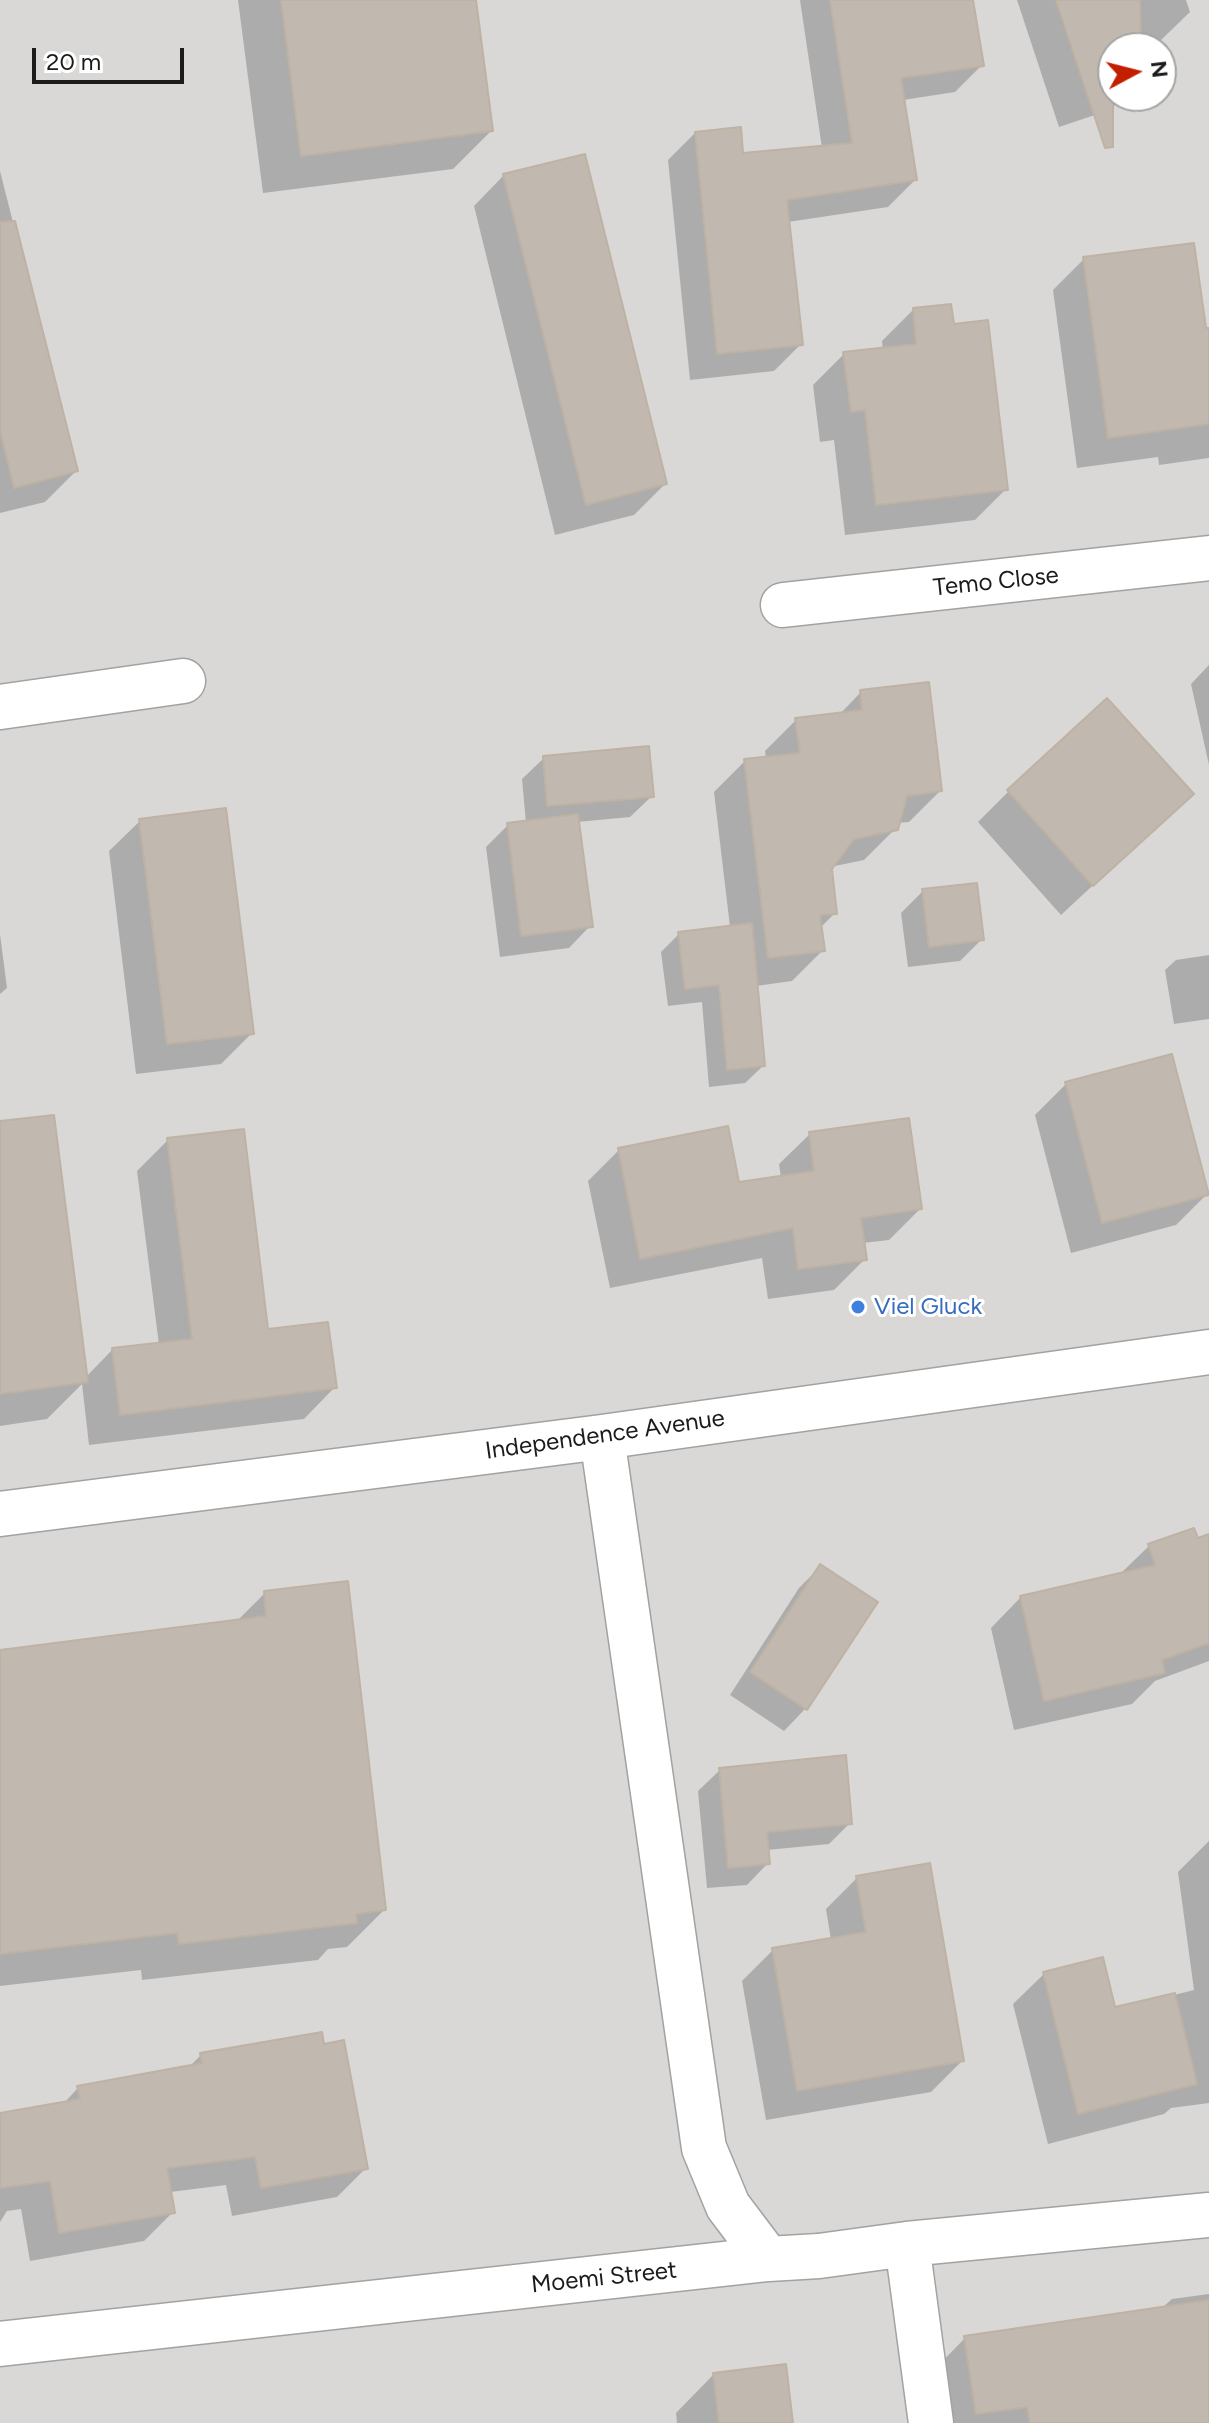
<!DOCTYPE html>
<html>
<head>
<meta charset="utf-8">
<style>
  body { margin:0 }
  #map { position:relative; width:1209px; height:2423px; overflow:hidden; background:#eceae0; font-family:Figtree,sans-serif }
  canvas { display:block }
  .north { position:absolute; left:1097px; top:32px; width:80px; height:80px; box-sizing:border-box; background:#fff; border:2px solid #a4a4a4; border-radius:50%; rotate:83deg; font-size:22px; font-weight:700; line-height:32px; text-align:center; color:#1b1b1b }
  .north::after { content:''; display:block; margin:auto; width:28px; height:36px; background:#c41e01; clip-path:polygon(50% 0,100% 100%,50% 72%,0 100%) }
  .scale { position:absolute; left:32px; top:48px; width:152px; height:36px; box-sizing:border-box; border:4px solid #1b1b1b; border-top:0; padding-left:10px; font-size:24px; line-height:28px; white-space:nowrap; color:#1b1b1b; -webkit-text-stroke:6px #fff; paint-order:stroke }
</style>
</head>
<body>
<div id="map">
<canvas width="1209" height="2423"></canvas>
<div class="north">N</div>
<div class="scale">20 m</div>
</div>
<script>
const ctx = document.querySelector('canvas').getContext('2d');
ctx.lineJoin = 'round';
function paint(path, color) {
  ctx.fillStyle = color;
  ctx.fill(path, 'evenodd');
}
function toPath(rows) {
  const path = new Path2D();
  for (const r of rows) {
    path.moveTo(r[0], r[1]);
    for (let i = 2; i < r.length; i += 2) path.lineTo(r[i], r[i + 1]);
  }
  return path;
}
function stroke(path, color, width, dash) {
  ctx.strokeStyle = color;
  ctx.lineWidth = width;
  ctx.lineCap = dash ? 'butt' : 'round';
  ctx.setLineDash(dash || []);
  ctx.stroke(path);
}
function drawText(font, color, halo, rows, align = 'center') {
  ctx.font = font + ' Figtree,sans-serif';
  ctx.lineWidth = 6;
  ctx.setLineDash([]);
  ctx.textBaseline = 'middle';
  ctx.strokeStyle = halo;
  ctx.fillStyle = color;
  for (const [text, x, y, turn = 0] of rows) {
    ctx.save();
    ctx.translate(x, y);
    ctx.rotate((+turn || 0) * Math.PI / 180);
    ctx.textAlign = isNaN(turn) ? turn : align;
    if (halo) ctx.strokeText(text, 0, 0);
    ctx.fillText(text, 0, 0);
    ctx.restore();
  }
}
const residential = toPath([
  [0,0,1209,0,1209,2423,0,2423],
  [1113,48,1161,48,1161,96,1113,96]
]);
const shadow = toPath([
  [238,0,474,0,491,131,453,169,263,193],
  [971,0,982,65,955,92,903,100,915,180,888,207,788,222,801,344,774,371,690,380,668,160,695,133,742,155,822,148,800,0],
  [1017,0,1186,0,1190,12,1160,41,1140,48,1113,48,1113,96,1125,96,1110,110,1059,127],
  [0,171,76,471,45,502,0,513],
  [504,175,665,484,634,515,555,535,474,206],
  [1084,259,1204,330,1209,330,1209,458,1159,465,1158,457,1077,468,1053,290],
  [913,310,952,326,1006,489,975,520,845,535,834,440,820,442,813,385,844,354,883,350,882,341],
  [1209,665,1209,765,1191,684],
  [861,692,940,791,909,822,897,823,896,828,864,860,830,867,835,913,820,928,823,950,792,981,756,986,763,1066,745,1083,709,1087,702,1002,668,1006,661,952,679,934,730,927,714,792,745,761,766,759,765,751,796,720,839,715],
  [544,758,652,796,630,817,577,822,590,926,569,948,500,957,486,847,508,825,526,823,522,779],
  [1009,791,1191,794,1061,915,978,822],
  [140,821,252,1033,221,1064,136,1074,109,851],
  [923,891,982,939,960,961,908,967,901,913],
  [0,934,7,988,0,994],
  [1209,955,1209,1019,1174,1024,1165,970,1176,960],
  [1066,1084,1207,1194,1176,1225,1071,1253,1035,1115],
  [0,1123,85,1378,112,1350,159,1345,137,1171,168,1140,266,1331,334,1388,304,1419,89,1445,82,1384,47,1419,0,1426],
  [810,1134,920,1209,889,1240,863,1243,865,1259,834,1290,768,1299,762,1258,610,1288,588,1181,619,1150,738,1184,781,1178,779,1164],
  [1193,1530,1197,1541,1209,1536,1209,1661,1155,1681,1132,1704,1014,1730,991,1628,1021,1597,1119,1575,1149,1546],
  [821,1566,875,1602,805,1709,784,1731,730,1695,799,1588],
  [265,1593,384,1910,347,1947,328,1949,318,1960,142,1980,141,1970,0,1986,0,1652,236,1622],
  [720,1770,850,1823,829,1844,767,1850,768,1863,747,1885,707,1888,698,1791],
  [1209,1841,1209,2103,1171,2108,1164,2114,1048,2144,1013,2004,1044,1974,1114,2010,1194,1990,1178,1872],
  [857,1878,962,2061,931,2092,766,2120,742,1981,773,1950,831,1940,826,1909],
  [201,2055,366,2168,337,2197,232,2216,226,2185,170,2192,173,2212,144,2241,30,2261,21,2209,7,2211,0,2222,0,2115,63,2104,78,2088,188,2068],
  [1209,2294,1209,2423,943,2423,935,2369,965,2338,1161,2309,1172,2299],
  [714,2374,791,2423,677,2423,676,2413]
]);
const building = toPath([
  [281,0,476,0,493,131,301,156,281,0],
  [830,0,973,0,984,66,901,78,917,180,787,200,803,345,717,354,695,132,741,127,743,153,852,143,830,0],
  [1056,0,1140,0,1141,48,1113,48,1113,147,1105,148,1056,0],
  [585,154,667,484,586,505,503,174,585,154],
  [15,221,78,471,14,488,0,430,0,222,15,221],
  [1194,243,1206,328,1209,328,1209,424,1108,438,1083,257,1194,243],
  [951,304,954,324,988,320,1008,490,876,505,865,410,851,412,843,352,916,344,913,308,951,304],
  [929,682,942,791,907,796,898,830,854,839,832,869,837,914,820,915,825,951,768,958,744,759,800,753,795,718,862,710,860,690,929,682],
  [1107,698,1194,794,1093,886,1007,790,1107,698],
  [649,746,654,797,547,806,543,756,649,746],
  [226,808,254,1034,167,1044,139,819,226,808],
  [578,814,593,927,521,936,507,823,578,814],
  [977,883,984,940,929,947,922,889,977,883],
  [752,923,765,1066,727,1070,719,985,685,989,678,932,752,923],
  [1172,1054,1209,1195,1102,1223,1065,1082,1172,1054],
  [54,1115,88,1382,0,1394,0,1121,54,1115],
  [909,1118,922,1209,861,1218,867,1260,798,1269,793,1228,640,1259,618,1148,728,1126,739,1182,814,1171,809,1132,909,1118],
  [244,1129,268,1329,328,1322,337,1388,120,1415,112,1348,192,1339,167,1138,244,1129],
  [1194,1528,1198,1538,1209,1534,1209,1643,1162,1660,1165,1673,1044,1701,1020,1596,1155,1565,1148,1544,1194,1528],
  [820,1564,878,1602,807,1710,750,1672,820,1564],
  [348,1581,386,1910,356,1914,357,1923,179,1944,177,1933,0,1954,0,1650,266,1616,264,1591,348,1581],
  [846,1755,852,1824,767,1832,770,1864,728,1868,719,1768,846,1755],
  [930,1863,964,2061,797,2091,772,1948,866,1932,856,1876,930,1863],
  [1103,1957,1115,2007,1175,1993,1197,2084,1078,2114,1043,1972,1103,1957],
  [322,2032,324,2044,344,2040,368,2169,261,2188,255,2157,167,2168,175,2213,59,2233,50,2181,0,2188,0,2113,80,2099,77,2086,202,2063,200,2053,322,2032],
  [1209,2300,1209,2423,1030,2423,1027,2407,976,2414,964,2336,1209,2300],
  [786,2364,793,2423,719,2423,713,2373,786,2364]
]);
const minor = toPath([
  [783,605,1209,558],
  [0,707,183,681],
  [602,1437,704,2148,728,2206,768,2259],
  [0,1514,602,1437,1209,1352],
  [907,2244,931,2423],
  [0,2344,768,2259,819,2256,907,2244,1209,2215]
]);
const markers = [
  [858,1307,8,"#3f7fe0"]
];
const streetNames = [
  ["Temo Close",996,582,-6],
  ["Independence Avenue",605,1435,-8],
  ["Moemi Street",604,2278,-6]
];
const shopNames = [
  ["Viel Gluck",874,1307]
];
paint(residential, '#d9d8d7');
paint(shadow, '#0003');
paint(building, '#c1b9b0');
stroke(building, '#beb2a2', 2);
stroke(minor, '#a2a2a2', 47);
stroke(minor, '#fff', 44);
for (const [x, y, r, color] of markers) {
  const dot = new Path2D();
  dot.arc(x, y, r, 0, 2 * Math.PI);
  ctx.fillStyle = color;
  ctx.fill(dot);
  stroke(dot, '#fff', 3);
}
drawText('24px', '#1b1b1b', '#fff', streetNames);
drawText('24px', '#366cbe', '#fff', shopNames, 'left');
</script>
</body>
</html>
